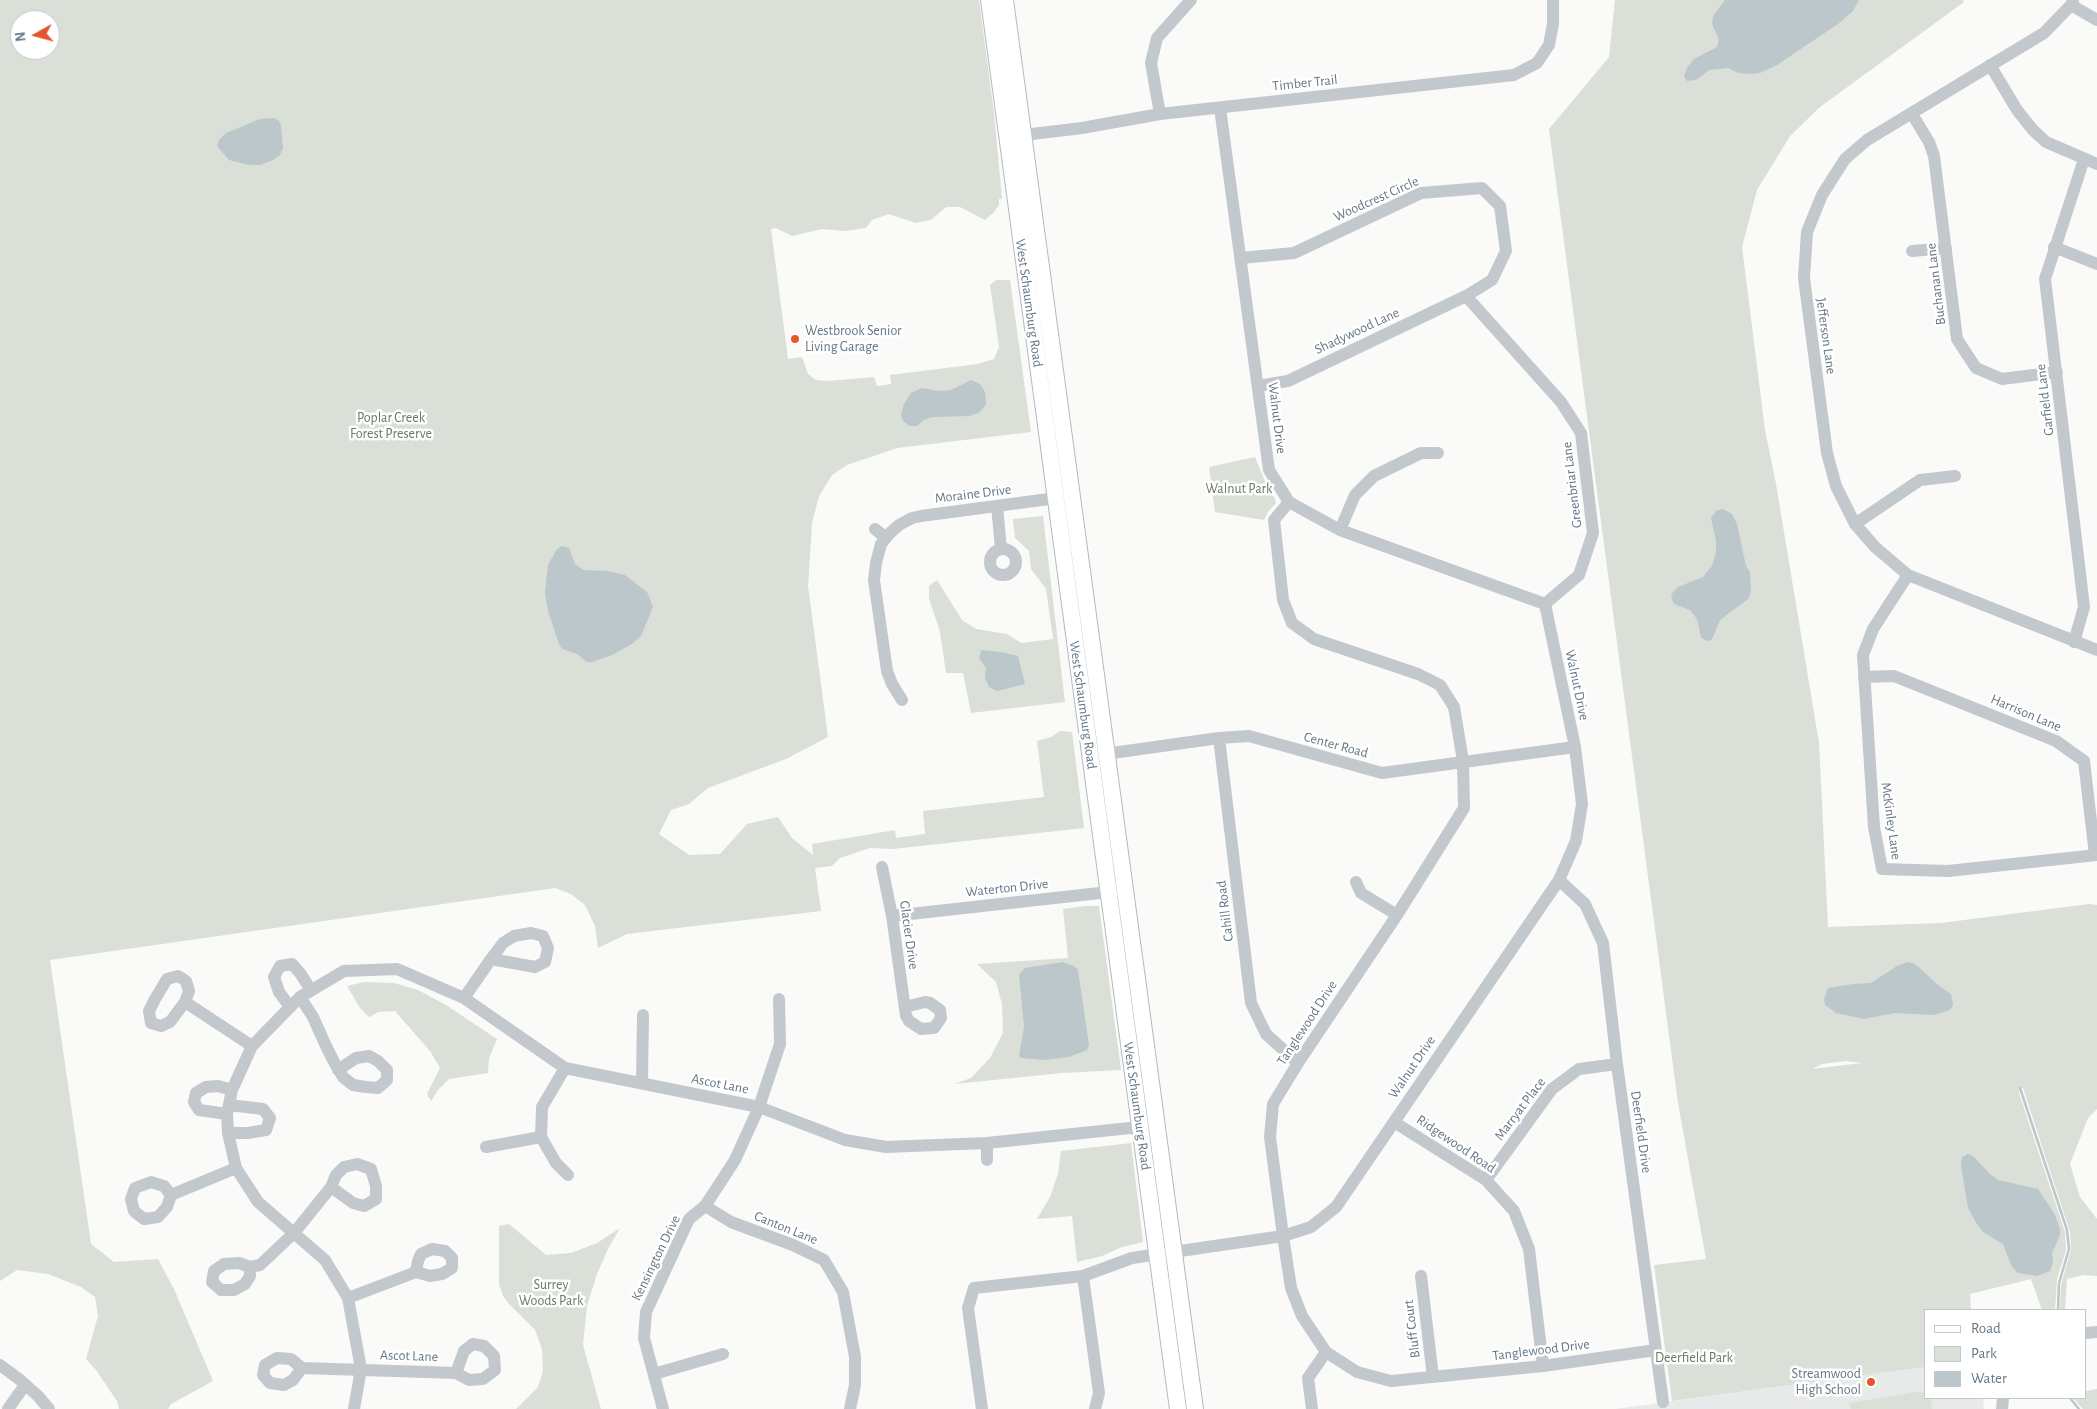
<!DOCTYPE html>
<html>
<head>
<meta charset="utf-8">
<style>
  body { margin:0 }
  #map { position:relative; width:2097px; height:1409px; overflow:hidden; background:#fafaf8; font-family:"Alegreya Sans",sans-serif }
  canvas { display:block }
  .legend { position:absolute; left:1924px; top:1309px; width:162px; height:90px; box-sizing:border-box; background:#fff; border:1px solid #c1c8cd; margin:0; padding:6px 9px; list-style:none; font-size:15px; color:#657683 }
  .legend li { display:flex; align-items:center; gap:10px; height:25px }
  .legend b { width:25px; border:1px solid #c1c8cd }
  .north { position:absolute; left:10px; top:10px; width:50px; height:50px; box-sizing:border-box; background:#fff; border:1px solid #c1c8cd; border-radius:50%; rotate:263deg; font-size:14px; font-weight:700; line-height:20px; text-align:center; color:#657683 }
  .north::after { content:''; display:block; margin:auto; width:18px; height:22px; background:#e4572e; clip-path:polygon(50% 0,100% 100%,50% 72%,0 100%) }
</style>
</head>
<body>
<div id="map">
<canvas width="2097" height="1409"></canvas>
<ul class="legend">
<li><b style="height:6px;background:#fff"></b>Road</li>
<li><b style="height:14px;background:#dadfd7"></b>Park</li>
<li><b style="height:14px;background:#bbc7cb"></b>Water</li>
</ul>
<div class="north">N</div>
</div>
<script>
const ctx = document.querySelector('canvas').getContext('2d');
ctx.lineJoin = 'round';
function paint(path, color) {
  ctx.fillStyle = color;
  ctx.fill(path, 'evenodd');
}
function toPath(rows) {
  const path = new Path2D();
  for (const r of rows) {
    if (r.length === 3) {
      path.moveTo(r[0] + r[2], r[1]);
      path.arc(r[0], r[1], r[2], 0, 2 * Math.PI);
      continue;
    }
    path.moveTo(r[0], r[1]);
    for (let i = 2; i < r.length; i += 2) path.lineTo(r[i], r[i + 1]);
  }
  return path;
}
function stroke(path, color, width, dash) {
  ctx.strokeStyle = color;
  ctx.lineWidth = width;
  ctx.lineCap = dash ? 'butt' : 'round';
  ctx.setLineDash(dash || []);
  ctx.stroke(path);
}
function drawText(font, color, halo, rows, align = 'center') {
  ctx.font = font + ' "Alegreya Sans",sans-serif';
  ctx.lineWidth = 5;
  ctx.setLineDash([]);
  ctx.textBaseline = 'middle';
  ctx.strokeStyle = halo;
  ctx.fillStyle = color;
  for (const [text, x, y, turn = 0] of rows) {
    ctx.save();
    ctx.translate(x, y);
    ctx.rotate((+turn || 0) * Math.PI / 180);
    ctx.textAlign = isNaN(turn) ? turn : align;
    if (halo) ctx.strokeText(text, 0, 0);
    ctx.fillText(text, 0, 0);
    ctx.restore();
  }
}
const built = toPath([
  [1926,1367,1926,1398,1983,1398,1984,1409,1615,1409]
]);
const green = toPath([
  [0,0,979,0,994,113,1002,199,999,199,999,205,994,212,985,220,960,207,946,207,931,220,916,223,889,214,872,220,866,228,845,231,822,229,792,236,776,228,771,229,788,359,802,357,808,374,816,380,828,381,874,377,877,386,891,384,890,375,978,364,994,359,999,347,990,285,996,280,1010,280,1031,432,897,448,847,465,832,475,819,496,812,523,808,586,828,737,786,759,708,788,689,804,671,810,659,834,689,855,720,854,747,824,778,817,792,838,813,855,812,844,895,830,896,838,925,834,923,811,1044,797,1037,741,1051,737,1060,731,1072,732,1084,828,893,849,870,848,840,858,832,866,815,868,821,911,627,934,598,948,595,926,585,905,571,894,555,888,50,960,91,1244,114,1262,158,1259,174,1289,213,1381,171,1404,168,1409,119,1409,117,1401,96,1370,86,1359,98,1316,95,1297,81,1287,48,1274,17,1270,0,1281],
  [20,20,50,20,50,50,20,50],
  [1615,0,1963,0,1964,2,1820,107,1790,136,1757,190,1742,247,1765,430,1776,484,1819,743,1828,927,1941,923,2089,904,2097,905,2097,1109,2088,1118,2070,1164,2080,1197,2097,1219,2097,1276,2083,1275,2067,1279,2065,1310,2060,1310,2061,1285,2071,1249,2070,1232,2023,1088,2020,1088,2019,1093,2065,1232,2066,1250,2057,1279,2055,1310,2042,1310,2031,1279,1970,1294,1971,1310,1926,1310,1926,1367,1672,1401,1654,1265,1706,1259,1678,1103,1549,129,1609,57],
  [1846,1061,1862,1063,1812,1069,1822,1064],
  [1255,457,1267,486,1275,499,1276,503,1268,512,1264,520,1215,512,1209,467],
  [1043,516,1065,702,971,713,963,673,946,673,940,632,929,598,929,586,937,580,962,620,976,629,1007,634,1021,643,1053,639,1046,589,1031,569,1029,551,1015,538,1013,519],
  [1085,906,1099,906,1121,1070,1062,1073,954,1084,971,1078,990,1058,1003,1033,1002,1004,996,982,977,964,1068,958,1063,909],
  [364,982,394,983,418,990,446,1005,497,1039,489,1058,488,1073,449,1079,438,1090,431,1101,427,1094,440,1068,430,1051,395,1011,379,1012,369,1017,360,1008,347,986],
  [1131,1143,1143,1242,1122,1247,1102,1256,1077,1262,1072,1216,1037,1219,1050,1197,1058,1174,1061,1151],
  [509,1224,546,1255,571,1253,597,1243,620,1228,608,1249,597,1274,587,1306,583,1345,601,1409,516,1409,538,1387,543,1371,542,1349,535,1330,509,1304,503,1296,499,1284,499,1226],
  [2097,1389,2097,1409,2083,1409,2073,1398,2086,1398,2086,1391],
  [1921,1391,1926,1394,1926,1398,1930,1398,1932,1409,1851,1409,1849,1403]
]);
const water = toPath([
  [1725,0,1859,0,1853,11,1838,24,1777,65,1760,73,1750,74,1738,73,1728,68,1719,69,1709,70,1696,80,1687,81,1684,76,1687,68,1694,59,1717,47,1719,40,1712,24,1713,16],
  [275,118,279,121,281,126,283,148,280,155,273,160,260,165,249,165,229,160,217,146,219,140,226,133,260,119],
  [971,380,980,384,985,392,986,404,980,412,970,416,933,417,924,420,917,426,910,426,903,421,901,415,904,404,911,393,922,388,939,391,951,390],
  [1723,509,1732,514,1737,524,1746,566,1750,572,1751,592,1748,599,1720,620,1713,637,1711,640,1706,641,1701,637,1697,619,1690,610,1674,604,1671,597,1673,592,1678,587,1703,577,1712,566,1716,552,1716,541,1711,518,1716,511],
  [562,546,569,548,575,564,579,567,584,570,608,571,625,575,647,592,653,607,641,636,632,644,612,655,592,662,587,662,577,654,562,649,559,644,548,611,545,593,548,565,557,549],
  [981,650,1002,652,1018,656,1025,684,997,691,989,687,985,678,986,668,979,658],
  [1063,962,1074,966,1078,970,1089,1045,1087,1050,1069,1057,1043,1060,1022,1058,1019,1056,1024,1027,1019,974,1025,968],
  [1908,962,1913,963,1921,969,1939,986,1951,994,1953,1004,1950,1010,1934,1015,1895,1013,1864,1019,1836,1013,1825,1005,1824,999,1828,988,1853,984,1871,983,1897,966],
  [1968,1154,1973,1156,1990,1174,1998,1180,2038,1189,2054,1213,2060,1229,2060,1235,2052,1253,2053,1263,2050,1271,2037,1276,2018,1273,2012,1267,2003,1244,1983,1232,1977,1224,1968,1208,1961,1166,1962,1157]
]);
const stream = toPath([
  [2020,1088,2067,1230,2069,1249,2059,1283,2058,1310],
  [2070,1398,2079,1409]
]);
const minor = toPath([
  [2073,0,2071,5,2044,33,1867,140,1845,159,1822,195,1807,232,1804,278,1827,453,1836,486,1855,524,1875,547,1908,575,2097,650],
  [2071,5,2097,20],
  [1990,65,2017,110,2033,130,2046,142,2097,164],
  [1160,114,1151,63,1157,38,1191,0],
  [1912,114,1929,142,1934,156,1957,339,1976,368,2002,379,2057,372],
  [1015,136,1082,128,1160,114,1514,75,1537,63,1549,45,1553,24,1553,0],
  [2054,247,2097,264],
  [1912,251,1946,248],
  [1241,258,1294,253,1421,193,1482,188,1500,206,1506,251,1492,280,1466,296,1288,381,1258,386],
  [1466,296,1561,402,1581,433,1593,533,1579,575,1545,604],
  [1289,502,1274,520,1283,600,1292,623,1314,639,1418,674,1440,685,1454,707,1463,761,1464,808,1397,915,1298,1063,1273,1104,1270,1137,1283,1236,1291,1288,1302,1316,1326,1352,1357,1372,1391,1381,1543,1366,1656,1350],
  [997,506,1001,549],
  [1855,524,1920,480,1955,476],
  [875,529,886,538],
  [1340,530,1355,495,1374,476,1421,453,1438,453],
  [1003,562,13],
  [1908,575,1873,629,1863,655,1874,827,1882,869,1948,871,2097,855],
  [2074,642,2084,607,2045,279,2084,159],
  [1864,677,1894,676,2056,741,2084,761,2095,855],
  [902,700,892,684,887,671,874,580,876,563,881,544,889,534,899,525,912,518,921,516,1064,497],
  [1219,738,1251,1003,1266,1034,1298,1063],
  [1098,755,1219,738,1249,736,1382,773,1575,747],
  [882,867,892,916,906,1016,909,1021,921,1029,934,1028,941,1018,940,1010,930,1003,925,1002,905,1007],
  [1559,880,1585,904,1603,943,1617,1064,1663,1402],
  [1356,882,1361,893,1397,915],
  [892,916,1118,891],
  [300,997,313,1017,326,1046,334,1062,343,1077,353,1085,366,1087,378,1088,387,1080,387,1070,378,1061,369,1056,356,1058,338,1070],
  [464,998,491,959,535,967,545,962,548,948,543,936,531,933,514,936,503,943,491,959],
  [185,1002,170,1022,161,1026,151,1023,149,1011,155,999,167,979,178,976,186,981,189,991,185,1002,252,1046],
  [290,1007,279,992,274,977,280,966,292,964,300,973,311,990],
  [565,1068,542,1107,541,1137,556,1163,568,1175],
  [642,1083,643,1015],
  [227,1114,199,1110,194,1102,196,1093,206,1087,218,1086,232,1090],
  [1394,1122,1486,1180,1514,1211,1529,1249,1543,1366],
  [228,1133,248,1133,266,1130,270,1118,263,1109,229,1105],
  [987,1143,987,1160],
  [486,1147,541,1137],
  [1486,1180,1552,1089,1579,1069,1617,1064],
  [171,1195,167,1207,158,1217,144,1219,134,1211,131,1199,135,1188,151,1182,164,1186,171,1195,236,1168],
  [705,1206,731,1222,793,1245,824,1260,843,1292,855,1357,855,1385,850,1409],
  [250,1267,250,1276,245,1284,234,1290,221,1290,212,1282,214,1271,224,1264,239,1263,250,1267,260,1265,294,1233,331,1187,353,1203,364,1206,376,1199,376,1186,371,1169,357,1164,344,1167,336,1175,331,1187],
  [1083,1276,1099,1393,1095,1409],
  [1421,1276,1433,1377],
  [348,1298,416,1272,430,1276,442,1274,452,1268,452,1258,445,1251,432,1249,421,1254,418,1261,416,1272],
  [2086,1333,2097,1332],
  [0,1365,19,1379,38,1396,49,1409],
  [302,1368,293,1380,284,1385,270,1383,263,1375,265,1365,277,1358,291,1359,302,1368,456,1373,469,1380,483,1379,495,1370,494,1356,484,1346,473,1344,464,1351,456,1373],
  [654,1374,723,1354],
  [8,1409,25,1385],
  [354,1409,361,1369,348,1298,325,1260,258,1202,236,1168,228,1133,227,1114,232,1090,252,1046,300,997,344,971,397,969,464,998,565,1068,759,1107,845,1140,886,1147,987,1143,1149,1126],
  [663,1409,644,1338,646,1312,689,1219,705,1206,735,1160,759,1107,780,1044,779,999],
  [982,1409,968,1308,974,1288,1083,1276,1132,1258,1283,1236,1311,1227,1336,1207,1559,880,1576,841,1582,804,1575,747,1545,604,1340,530,1289,502,1269,470,1220,108],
  [1312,1409,1308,1378,1326,1352],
  [2002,1409,2003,1398]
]);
const major = toPath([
  [989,0,1178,1409],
  [1005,0,1195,1409]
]);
const markers = [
  [795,339,5,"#e4572e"],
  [1871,1382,5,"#e4572e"]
];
const streetNames = [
  ["Timber Trail",1305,83,-6],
  ["Woodcrest Circle",1376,199,-24],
  ["Buchanan Lane",1936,284,-97],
  ["West Schaumburg Road",1029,303,82],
  ["Shadywood Lane",1357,331,-25],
  ["Jefferson Lane",1826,336,82],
  ["Garfield Lane",2045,400,-97],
  ["Walnut Drive",1277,418,83],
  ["Greenbriar Lane",1572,485,-97],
  ["Moraine Drive",973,494,-7],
  ["Walnut Drive",1577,685,78],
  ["West Schaumburg Road",1083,705,82],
  ["Harrison Lane",2026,713,23],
  ["Center Road",1336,745,15],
  ["McKinley Lane",1891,821,82],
  ["Waterton Drive",1007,888,-6],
  ["Cahill Road",1225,911,-97],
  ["Glacier Drive",909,935,82],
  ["Tanglewood Drive",1307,1023,-57],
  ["Walnut Drive",1412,1067,-56],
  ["Ascot Lane",720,1084,11],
  ["West Schaumburg Road",1137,1106,82],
  ["Marryat Place",1520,1109,-53],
  ["Deerfield Drive",1641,1132,82],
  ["Ridgewood Road",1456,1144,34],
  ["Canton Lane",786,1228,22],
  ["Kensington Drive",656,1258,-64],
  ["Bluff Court",1412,1329,-97],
  ["Tanglewood Drive",1541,1350,-7],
  ["Ascot Lane",409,1356,2]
];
const poiNames = [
  ["Westbrook Senior",805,331],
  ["Living Garage",805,347],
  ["Streamwood",1861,1374,"right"],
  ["High School",1861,1390,"right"]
];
const parkNames = [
  ["Poplar Creek",391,418],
  ["Forest Preserve",391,434],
  ["Walnut Park",1239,489],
  ["Surrey",551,1285],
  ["Woods Park",551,1301],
  ["Deerfield Park",1694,1358]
];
paint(built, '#e8e9e9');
paint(green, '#dadfd7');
paint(water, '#bbc7cb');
stroke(stream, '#bbc7cb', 2.5);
stroke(major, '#b5babe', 18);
stroke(minor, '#c3c8cc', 12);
stroke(major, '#fff', 16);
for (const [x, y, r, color] of markers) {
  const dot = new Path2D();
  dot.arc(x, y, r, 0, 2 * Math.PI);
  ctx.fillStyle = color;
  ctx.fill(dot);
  stroke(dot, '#fff', 2);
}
drawText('14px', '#657683', '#fff', streetNames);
drawText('14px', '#657683', '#fff', poiNames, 'left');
drawText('14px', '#687a64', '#fff', parkNames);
</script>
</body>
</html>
